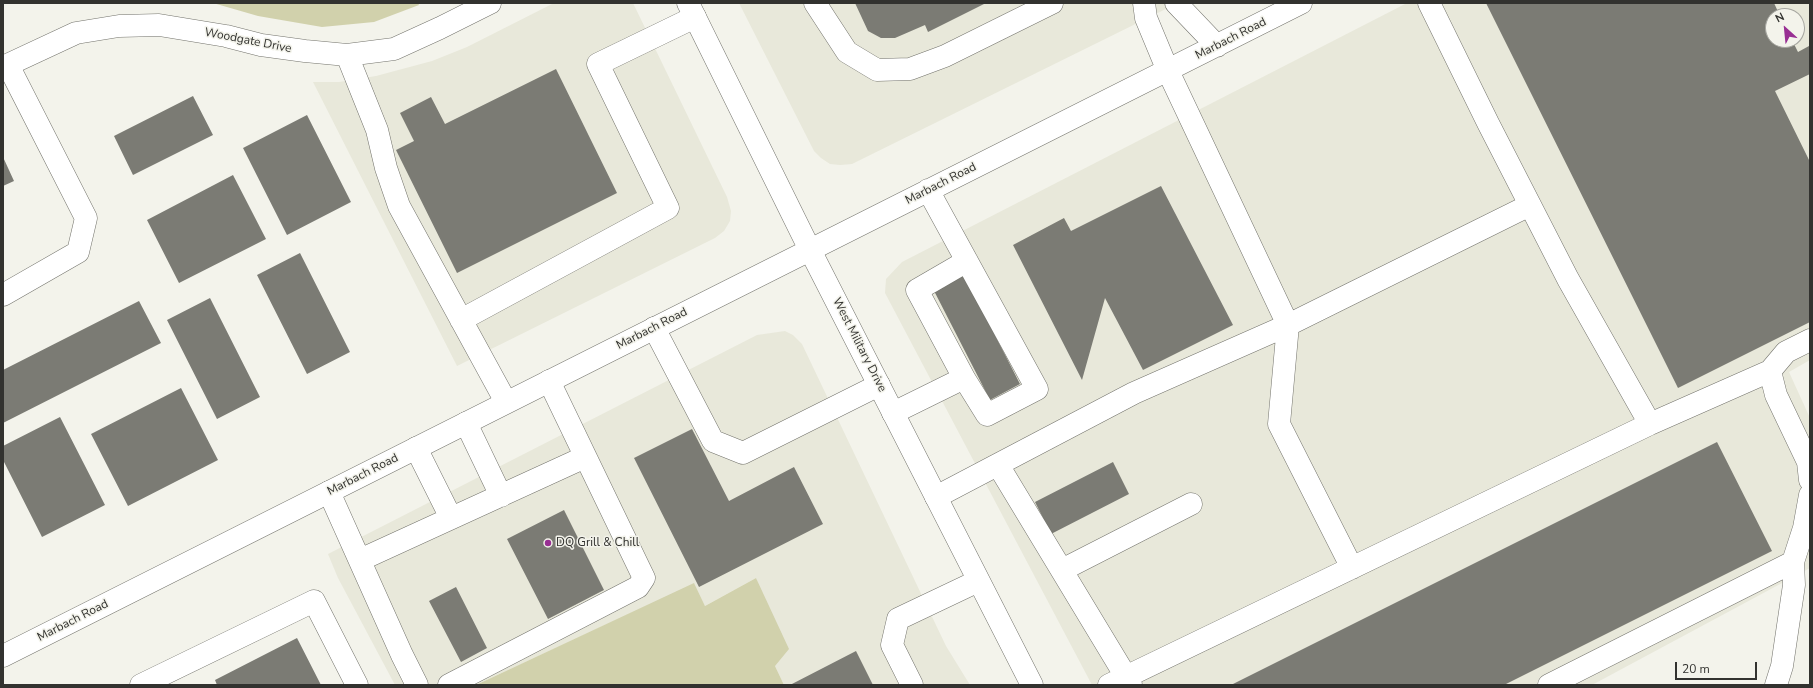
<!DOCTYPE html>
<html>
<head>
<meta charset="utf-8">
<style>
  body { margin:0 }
  #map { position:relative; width:1813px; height:688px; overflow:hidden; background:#f3f3eb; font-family:"Nunito Sans",sans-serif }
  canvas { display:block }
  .frame { position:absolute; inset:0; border:4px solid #32322f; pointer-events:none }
  .north { position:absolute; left:1765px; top:8px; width:40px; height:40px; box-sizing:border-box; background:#f3f3eb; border:1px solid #a6a6a0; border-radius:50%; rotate:333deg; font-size:11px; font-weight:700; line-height:16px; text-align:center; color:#32322f }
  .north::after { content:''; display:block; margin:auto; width:14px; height:18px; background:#982f93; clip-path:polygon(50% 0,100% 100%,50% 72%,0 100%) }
  .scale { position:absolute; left:1675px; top:662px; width:82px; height:18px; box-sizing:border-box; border:2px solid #32322f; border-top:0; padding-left:5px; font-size:12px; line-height:14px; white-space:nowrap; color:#32322f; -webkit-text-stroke:3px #f3f3eb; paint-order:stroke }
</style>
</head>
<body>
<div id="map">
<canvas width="1813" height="688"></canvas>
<div class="frame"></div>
<div class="north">N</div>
<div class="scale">20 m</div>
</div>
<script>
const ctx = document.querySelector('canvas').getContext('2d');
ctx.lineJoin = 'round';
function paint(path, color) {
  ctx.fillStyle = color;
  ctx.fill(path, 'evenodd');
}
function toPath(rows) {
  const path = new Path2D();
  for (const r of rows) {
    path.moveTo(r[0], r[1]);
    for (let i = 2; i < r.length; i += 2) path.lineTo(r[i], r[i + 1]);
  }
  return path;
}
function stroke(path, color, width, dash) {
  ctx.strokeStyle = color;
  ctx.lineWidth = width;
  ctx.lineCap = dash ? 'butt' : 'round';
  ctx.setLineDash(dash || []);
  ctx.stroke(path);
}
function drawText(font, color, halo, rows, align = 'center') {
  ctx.font = font + ' "Nunito Sans",sans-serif';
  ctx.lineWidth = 3;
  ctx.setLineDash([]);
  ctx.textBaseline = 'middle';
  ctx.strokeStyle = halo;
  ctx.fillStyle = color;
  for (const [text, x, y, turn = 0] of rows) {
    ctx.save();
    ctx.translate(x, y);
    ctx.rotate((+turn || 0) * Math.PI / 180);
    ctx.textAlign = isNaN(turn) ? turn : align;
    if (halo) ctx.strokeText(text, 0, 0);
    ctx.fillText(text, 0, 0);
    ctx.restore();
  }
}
const built = toPath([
  [554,3,633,3,727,197,731,211,730,221,724,231,715,238,457,366,313,82,339,82,376,76,432,61,467,47],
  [739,3,1178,3,852,164,840,165,830,164,821,158,814,151],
  [1407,3,1810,3,1810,360,1789,372,1810,418,1810,568,1592,685,1092,685,885,293,886,279,902,262],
  [1773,16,1797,16,1797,40,1773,40],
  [785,331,793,335,802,344,946,646,970,685,784,685,775,666,756,578,705,606,694,584,476,685,395,685,338,578,328,554,757,335]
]);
const green = toPath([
  [213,3,418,3,419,5,374,22,322,27,258,16],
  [756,578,789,649,775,666,784,685,476,685,694,583,705,606]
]);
const building = toPath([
  [855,3,986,3,928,32,925,25,895,38,881,38,868,31],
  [1486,3,1774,3,1780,16,1773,16,1773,40,1792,40,1798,52,1809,46,1810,49,1810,74,1775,91,1810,162,1810,322,1678,388],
  [556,69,617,193,457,273,396,150,414,141,400,113,431,97,445,124],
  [193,96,213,135,133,175,114,136],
  [307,115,351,202,287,235,243,148],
  [3,157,14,181,3,186],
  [233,175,266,239,179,283,147,220],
  [1161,186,1233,325,1143,370,1105,298,1082,380,1013,245,1064,218,1071,231],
  [300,253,350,352,307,374,257,275],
  [960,267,1020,384,990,400,930,283],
  [210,298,260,397,217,419,167,320],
  [139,301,161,343,3,423,3,370],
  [181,388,218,460,128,506,91,434],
  [60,417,105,505,42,537,3,460,3,446],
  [692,429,729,501,794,467,823,524,699,587,634,458],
  [1717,442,1772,551,1504,685,1231,685],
  [1113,462,1129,494,1051,534,1035,502],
  [564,510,604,590,548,619,507,539],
  [456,587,487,648,461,662,429,601],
  [297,638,321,685,217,685,215,680],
  [856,651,873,685,790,685]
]);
const minor = toPath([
  [815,3,847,52,877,70,910,69,945,56,1052,3],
  [1144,3,1146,18,1168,71,1288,325,1279,424,1352,568],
  [1176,3,1217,46],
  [1429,3,1488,123,1568,279,1650,424],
  [347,55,377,130,386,168,399,206,506,402],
  [3,67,76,33,119,26,159,25,226,36,261,45,305,51,347,55,394,49,440,28,490,3],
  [810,250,1301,3],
  [3,295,78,252,86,218,8,65],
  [461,320,668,208,598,64,695,17],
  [654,328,713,441,743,453,879,385],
  [1810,340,1786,352,1770,371,1776,395,1808,462,1810,480],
  [964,378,917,290,967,261],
  [893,413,964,378,987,415,1037,389,928,190],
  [466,423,501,496],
  [416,448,451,518],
  [998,465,1131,685],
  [329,492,402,655,417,685],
  [936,497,1134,393,1288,325,1530,205],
  [360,560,585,457],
  [1062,570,1191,504],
  [141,685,314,601,357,685],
  [449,685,638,587,644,578,549,381],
  [912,685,892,645,898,619,978,581],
  [1109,685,1650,424,1770,371],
  [1549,685,1793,562,1804,528,1810,495],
  [1776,685,1782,666,1794,585,1793,562]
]);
const major = toPath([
  [688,3,810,250,1032,685],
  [3,656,810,250]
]);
const markers = [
  [548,543,4,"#982f93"]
];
const streetNames = [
  ["Marbach Road",1231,39,-27],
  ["Woodgate Drive",248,41,11],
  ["Marbach Road",941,184,-27],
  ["Marbach Road",652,329,-27],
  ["West Military Drive",859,345,63],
  ["Marbach Road",363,475,-27],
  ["Marbach Road",73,621,-27]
];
const poiNames = [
  ["DQ Grill & Chill",556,543]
];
paint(built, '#e8e8da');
paint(green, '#d1d1ac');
paint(building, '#7b7b74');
stroke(minor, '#73736c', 23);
stroke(major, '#73736c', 23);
stroke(minor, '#fff', 22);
stroke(major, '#fff', 22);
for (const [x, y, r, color] of markers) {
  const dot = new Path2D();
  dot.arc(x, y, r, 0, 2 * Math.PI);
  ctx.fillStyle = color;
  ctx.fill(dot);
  stroke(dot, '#f3f3eb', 1.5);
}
drawText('12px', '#32322f', '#f3f3eb', streetNames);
drawText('12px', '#32322f', '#f3f3eb', poiNames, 'left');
</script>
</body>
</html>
